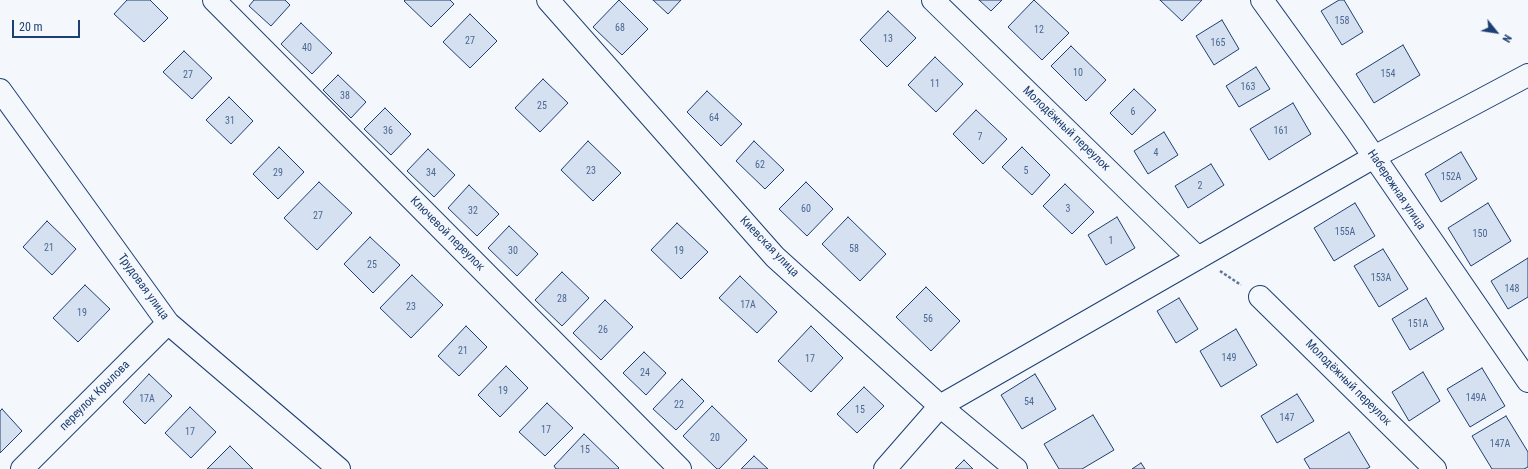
<!DOCTYPE html>
<html>
<head>
<meta charset="utf-8">
<style>
  body { margin:0 }
  #map { position:relative; width:1528px; height:469px; overflow:hidden; background:#f4f7fb; font-family:"Roboto Condensed",sans-serif }
  canvas { display:block }
  .north { position:absolute; left:1476px; top:12px; width:40px; height:40px; -webkit-text-stroke:3px #f4f7fb; paint-order:stroke; rotate:120deg; font-size:11px; font-weight:700; line-height:16px; text-align:center; color:#1d3f73 }
  .north::after { content:''; display:block; margin:auto; width:14px; height:18px; background:#1d3f73; clip-path:polygon(50% 0,100% 100%,50% 72%,0 100%) }
  .scale { position:absolute; left:12px; top:20px; width:68px; height:18px; box-sizing:border-box; border:2px solid #1d3f73; border-top:0; padding-left:5px; font-size:12px; line-height:14px; white-space:nowrap; color:#1d3f73; -webkit-text-stroke:3px #f4f7fb; paint-order:stroke }
</style>
</head>
<body>
<div id="map">
<canvas width="1528" height="469"></canvas>
<div class="north">N</div>
<div class="scale">20 m</div>
</div>
<script>
const ctx = document.querySelector('canvas').getContext('2d');
ctx.lineJoin = 'round';
function paint(path, color) {
  ctx.fillStyle = color;
  ctx.fill(path, 'evenodd');
}
function toPath(rows) {
  const path = new Path2D();
  for (const r of rows) {
    path.moveTo(r[0], r[1]);
    for (let i = 2; i < r.length; i += 2) path.lineTo(r[i], r[i + 1]);
  }
  return path;
}
function stroke(path, color, width, dash) {
  ctx.strokeStyle = color;
  ctx.lineWidth = width;
  ctx.lineCap = dash ? 'butt' : 'round';
  ctx.setLineDash(dash || []);
  ctx.stroke(path);
}
function drawText(font, color, halo, rows, align = 'center') {
  ctx.font = font + ' "Roboto Condensed",sans-serif';
  ctx.lineWidth = 3;
  ctx.setLineDash([]);
  ctx.textBaseline = 'middle';
  ctx.strokeStyle = halo;
  ctx.fillStyle = color;
  for (const [text, x, y, turn = 0] of rows) {
    ctx.save();
    ctx.translate(x, y);
    ctx.rotate((+turn || 0) * Math.PI / 180);
    ctx.textAlign = isNaN(turn) ? turn : align;
    if (halo) ctx.strokeText(text, 0, 0);
    ctx.fillText(text, 0, 0);
    ctx.restore();
  }
}
const building = toPath([
  [127,0,150,0,168,18,144,42,114,14,127,0],
  [254,0,285,0,290,5,271,26,249,6,254,0],
  [405,0,450,0,454,4,431,27,404,1,405,0],
  [619,0,648,29,622,55,593,27,619,0],
  [653,0,681,0,668,14,653,0],
  [979,0,1002,0,991,11,979,0],
  [1034,0,1069,33,1042,60,1008,27,1034,0],
  [1160,0,1202,0,1182,21,1160,0],
  [1339,0,1344,0,1363,32,1342,45,1321,11,1339,0],
  [888,11,916,38,887,67,860,40,888,11],
  [470,14,497,41,470,68,443,42,470,14],
  [1222,20,1239,49,1214,65,1196,36,1222,20],
  [301,23,332,53,312,74,281,44,301,23],
  [1403,45,1420,75,1374,103,1356,74,1403,45],
  [1071,46,1106,80,1086,101,1051,66,1071,46],
  [184,51,212,78,192,99,163,72,184,51],
  [935,57,963,84,936,112,908,85,935,57],
  [1256,67,1270,89,1239,107,1226,86,1256,67],
  [338,75,366,102,351,118,323,90,338,75],
  [543,79,568,103,540,132,515,108,543,79],
  [1134,89,1156,110,1132,135,1110,113,1134,89],
  [707,91,742,124,721,146,687,112,707,91],
  [229,97,253,121,231,144,206,120,229,97],
  [1293,103,1311,134,1269,160,1250,129,1293,103],
  [385,108,411,134,391,155,364,129,385,108],
  [976,110,1007,139,983,164,953,134,976,110],
  [1164,132,1178,155,1148,174,1134,151,1164,132],
  [588,141,621,173,593,201,561,170,588,141],
  [754,141,784,170,765,189,736,161,754,141],
  [279,147,304,172,278,199,253,174,279,147],
  [1022,147,1050,175,1032,195,1002,167,1022,147],
  [428,149,455,175,434,197,407,171,428,149],
  [1461,152,1477,179,1441,202,1425,174,1461,152],
  [1211,164,1224,185,1188,208,1175,186,1211,164],
  [319,182,352,213,317,250,284,218,319,182],
  [806,182,833,209,807,236,779,209,806,182],
  [1065,184,1094,212,1072,234,1043,206,1065,184],
  [469,185,499,214,477,236,448,208,469,185],
  [1355,203,1375,236,1334,261,1314,228,1355,203],
  [1488,203,1511,241,1471,266,1448,228,1488,203],
  [848,217,886,254,860,281,822,244,848,217],
  [1117,217,1135,248,1106,265,1088,235,1117,217],
  [47,221,76,249,52,275,23,247,47,221],
  [677,223,708,252,681,279,651,250,677,223],
  [509,226,538,254,517,276,488,248,509,226],
  [370,237,400,265,373,293,344,264,370,237],
  [1383,249,1408,289,1379,307,1354,266,1383,249],
  [1528,258,1528,297,1508,309,1491,281,1528,258],
  [562,272,589,298,562,326,535,300,562,272],
  [412,275,443,305,411,338,380,308,412,275],
  [740,276,777,312,757,333,719,298,740,276],
  [85,285,110,309,78,342,53,318,85,285],
  [926,287,960,321,931,351,896,317,926,287],
  [1179,298,1198,329,1176,343,1157,311,1179,298],
  [1426,298,1444,329,1410,350,1392,319,1426,298],
  [605,300,633,327,601,360,573,333,605,300],
  [466,326,487,347,459,376,438,356,466,326],
  [811,326,843,358,811,392,778,361,811,326],
  [1236,329,1257,365,1221,387,1200,351,1236,329],
  [644,352,666,373,646,395,623,373,644,352],
  [506,366,528,388,500,417,478,395,506,366],
  [1482,368,1505,406,1470,427,1447,389,1482,368],
  [1423,372,1440,401,1409,421,1392,392,1423,372],
  [149,374,172,396,145,424,123,402,149,374],
  [1035,374,1056,409,1022,429,1001,395,1035,374],
  [682,379,704,401,676,430,653,409,682,379],
  [864,387,884,406,857,433,837,414,864,387],
  [1297,394,1314,421,1277,443,1261,416,1297,394],
  [547,403,573,428,545,456,519,432,547,403],
  [712,406,747,440,719,469,717,469,683,436,712,406],
  [190,407,216,432,191,458,165,433,190,407],
  [2,409,22,431,0,453,0,411,2,409],
  [1093,415,1114,450,1082,469,1059,469,1044,444,1093,415],
  [1506,416,1528,452,1528,467,1524,469,1492,469,1472,436,1506,416],
  [1349,432,1370,467,1366,469,1310,469,1304,459,1349,432],
  [584,434,619,468,618,469,556,469,554,466,584,434],
  [230,446,253,469,207,469,230,446],
  [754,456,768,469,741,469,754,456],
  [964,460,973,469,955,469,964,460],
  [1141,463,1145,469,1132,469,1141,463]
]);
const path = toPath([
  [1220,271,1241,285]
]);
const minor = toPath([
  [214,0,680,469],
  [548,0,775,257,940,406,1016,469],
  [933,0,1198,258],
  [1262,0,1355,129,1528,381],
  [0,90,168,323,339,469],
  [1260,297,1435,469],
  [22,469,168,323],
  [885,469,940,406,1374,157,1528,75]
]);
const numberNames = [
  ["158",1342,21],
  ["68",620,28],
  ["12",1039,30],
  ["13",888,39],
  ["27",470,41],
  ["165",1218,43],
  ["40",307,48],
  ["10",1078,73],
  ["154",1388,74],
  ["27",188,75],
  ["11",935,84],
  ["163",1248,87],
  ["38",345,96],
  ["25",542,106],
  ["6",1133,112],
  ["64",714,118],
  ["31",230,121],
  ["36",388,131],
  ["161",1281,131],
  ["7",980,137],
  ["4",1156,153],
  ["62",760,165],
  ["23",591,171],
  ["5",1026,171],
  ["29",278,173],
  ["34",431,173],
  ["152А",1451,177],
  ["2",1200,186],
  ["60",806,209],
  ["3",1068,209],
  ["32",473,211],
  ["27",318,216],
  ["155А",1345,232],
  ["150",1480,234],
  ["1",1111,241],
  ["21",49,248],
  ["58",854,249],
  ["30",513,251],
  ["19",679,251],
  ["25",372,265],
  ["153А",1381,278],
  ["148",1512,289],
  ["28",562,299],
  ["17А",748,305],
  ["23",411,307],
  ["19",82,313],
  ["56",928,319],
  ["151А",1418,324],
  ["26",603,330],
  ["21",463,351],
  ["149",1229,358],
  ["17",810,359],
  ["24",645,373],
  ["19",503,391],
  ["149А",1476,398],
  ["17А",147,399],
  ["54",1029,402],
  ["22",679,405],
  ["15",860,410],
  ["147",1287,418],
  ["17",546,430],
  ["17",190,432],
  ["20",715,438],
  ["147А",1500,444],
  ["15",585,450]
];
const streetNames = [
  ["Молодёжный переулок",1066,129,44],
  ["Набережная улица",1396,190,56],
  ["Ключевой переулок",447,234,45],
  ["Киевская улица",769,247,46],
  ["Трудовая улица",143,287,54],
  ["Молодёжный переулок",1348,383,45],
  ["переулок Крылова",95,396,-45]
];
paint(building, '#d5e0f0');
stroke(building, '#1d3f73', 1);
stroke(minor, '#1d3f73', 24);
stroke(path, '#5e769c', 2.5, [3, 2]);
stroke(minor, '#f4f7fb', 22);
drawText('10px', '#4b6792', null, numberNames);
drawText('12px', '#1d3f73', '#f4f7fb', streetNames);
</script>
</body>
</html>
